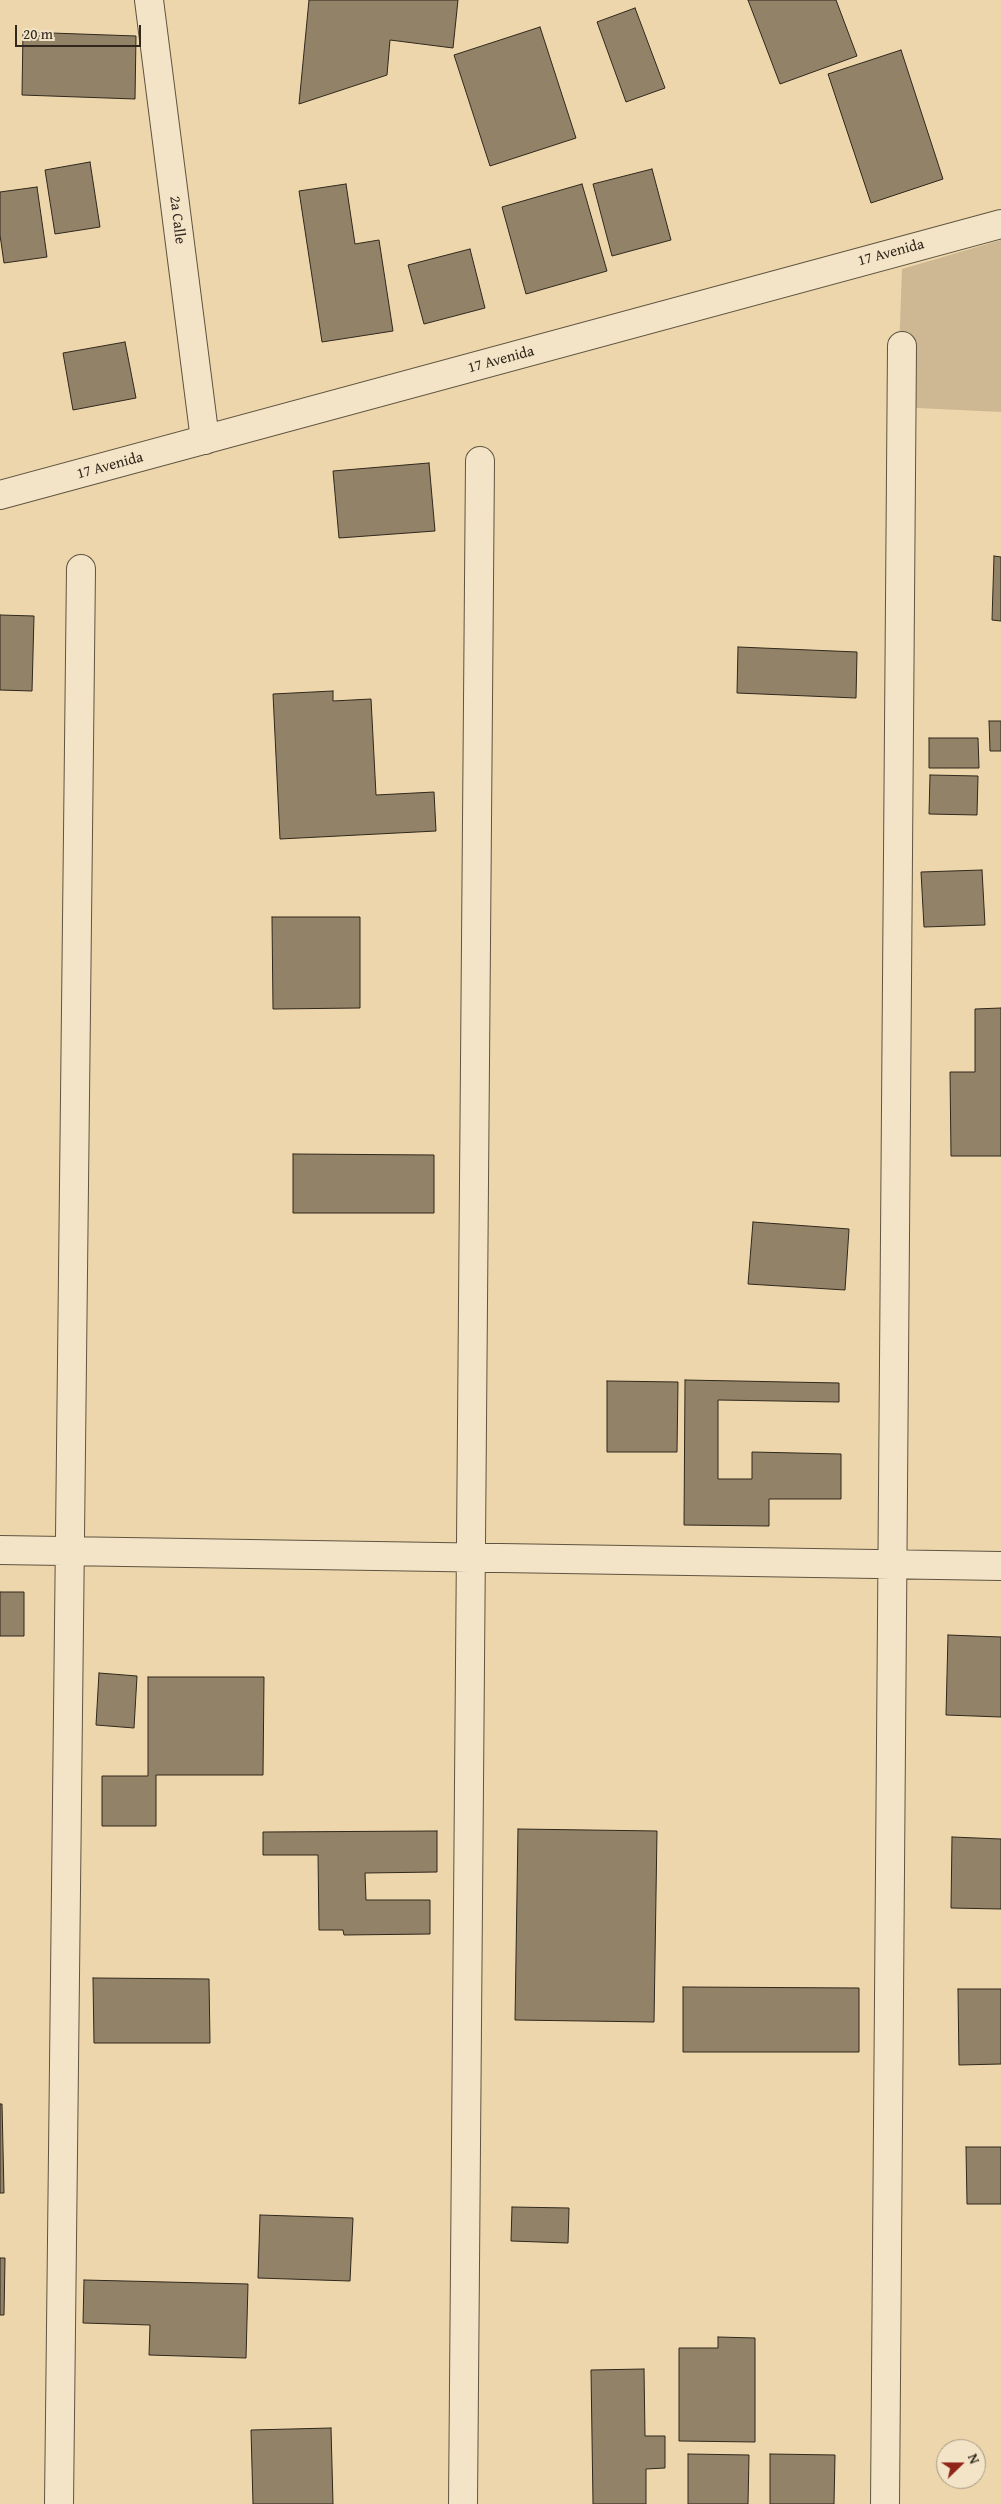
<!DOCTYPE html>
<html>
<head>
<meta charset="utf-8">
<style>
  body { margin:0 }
  #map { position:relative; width:1001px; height:2504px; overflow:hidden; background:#edd6ab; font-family:"Gentium Book Plus",serif }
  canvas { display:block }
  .north { position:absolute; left:936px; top:2439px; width:50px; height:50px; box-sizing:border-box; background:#f3e4c8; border:1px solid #a59984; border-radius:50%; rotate:68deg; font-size:14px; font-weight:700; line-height:20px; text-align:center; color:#30281d }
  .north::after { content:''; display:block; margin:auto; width:18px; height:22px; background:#8f2418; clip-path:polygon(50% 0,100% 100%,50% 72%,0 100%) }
  .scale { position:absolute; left:15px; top:25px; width:126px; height:22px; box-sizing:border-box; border:2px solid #30281d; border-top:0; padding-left:6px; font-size:15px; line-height:18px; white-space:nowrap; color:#30281d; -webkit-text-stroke:4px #f3e4c8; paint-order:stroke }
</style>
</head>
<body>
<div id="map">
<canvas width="1001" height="2504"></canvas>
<div class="north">N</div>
<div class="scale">20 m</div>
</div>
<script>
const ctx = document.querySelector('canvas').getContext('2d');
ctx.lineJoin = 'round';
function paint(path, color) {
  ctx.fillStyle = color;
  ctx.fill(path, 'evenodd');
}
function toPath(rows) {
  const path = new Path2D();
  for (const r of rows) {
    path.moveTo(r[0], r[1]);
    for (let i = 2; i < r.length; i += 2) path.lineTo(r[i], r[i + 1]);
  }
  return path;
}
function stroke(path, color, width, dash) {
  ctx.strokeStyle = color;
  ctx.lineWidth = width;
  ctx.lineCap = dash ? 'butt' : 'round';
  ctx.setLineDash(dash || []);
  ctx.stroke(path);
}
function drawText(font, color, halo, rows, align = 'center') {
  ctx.font = font + ' "Gentium Book Plus",serif';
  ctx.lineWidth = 4.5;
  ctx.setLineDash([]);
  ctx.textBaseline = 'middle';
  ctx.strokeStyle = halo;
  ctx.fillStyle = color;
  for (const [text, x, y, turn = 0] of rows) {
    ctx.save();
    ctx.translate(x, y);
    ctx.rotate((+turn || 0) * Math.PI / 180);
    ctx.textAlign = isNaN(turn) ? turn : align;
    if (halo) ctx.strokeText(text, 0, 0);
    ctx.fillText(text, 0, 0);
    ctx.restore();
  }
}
const green = toPath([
  [1001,240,1001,412,897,407,902,269]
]);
const building = toPath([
  [309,0,458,0,453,48,390,40,387,75,299,104,309,0],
  [748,0,836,0,857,56,780,84,748,0],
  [635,8,665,88,626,102,597,22,635,8],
  [540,27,576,138,490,166,454,55,540,27],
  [23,32,136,36,135,99,22,95,23,32],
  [901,50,943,179,871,203,828,74,901,50],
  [90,162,100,227,55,234,45,170,90,162],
  [652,169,671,240,612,256,593,184,652,169],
  [346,184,355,244,379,240,393,331,322,342,299,191,346,184],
  [582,184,607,271,526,294,502,207,582,184],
  [37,187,47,257,4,263,0,235,0,192,37,187],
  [470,249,485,308,424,324,408,265,470,249],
  [125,342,136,398,73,410,63,353,125,342],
  [429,463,435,531,339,538,333,471,429,463],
  [994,556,1001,557,1001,621,992,620,994,556],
  [0,615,34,616,32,691,0,690,0,615],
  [738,647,857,652,856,698,737,693,738,647],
  [333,691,333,701,371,699,376,795,434,792,436,831,280,839,273,694,333,691],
  [989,721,1001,721,1001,751,990,751,989,721],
  [929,738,978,738,979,768,929,768,929,738],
  [930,775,978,776,977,815,929,814,930,775],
  [982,870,985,925,924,927,921,872,982,870],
  [272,917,360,917,360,1008,273,1009,272,917],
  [1001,1008,1001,1156,951,1156,950,1072,975,1072,975,1009,1001,1008],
  [293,1154,434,1155,434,1213,293,1213,293,1154],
  [753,1222,849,1229,845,1290,748,1284,753,1222],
  [685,1380,839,1383,839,1402,718,1400,718,1479,752,1479,752,1452,841,1454,841,1499,769,1499,769,1526,684,1525,685,1380],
  [607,1381,678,1382,677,1452,607,1452,607,1381],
  [0,1592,24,1592,24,1636,0,1636,0,1592],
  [948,1635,1001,1637,1001,1717,946,1715,948,1635],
  [99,1673,137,1676,134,1728,96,1725,99,1673],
  [148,1677,264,1677,263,1775,156,1775,156,1826,102,1826,102,1776,148,1776,148,1677],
  [518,1829,657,1831,654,2022,515,2020,518,1829],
  [437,1831,437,1872,365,1873,366,1900,430,1900,430,1934,344,1935,343,1930,319,1930,318,1855,263,1855,263,1832,437,1831],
  [952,1837,1001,1839,1001,1909,951,1908,952,1837],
  [93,1978,209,1979,210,2043,94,2043,93,1978],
  [683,1987,859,1988,859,2052,683,2052,683,1987],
  [958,1989,1001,1989,1001,2064,959,2065,958,1989],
  [0,2104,2,2104,4,2193,0,2193,0,2104],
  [966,2147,1001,2147,1001,2204,967,2204,966,2147],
  [512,2207,569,2208,568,2243,511,2241,512,2207],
  [260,2215,353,2218,350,2281,258,2278,260,2215],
  [0,2258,5,2258,4,2315,0,2315,0,2258],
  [84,2280,248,2284,246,2358,149,2355,150,2325,83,2323,84,2280],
  [718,2337,755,2338,755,2442,679,2441,679,2348,718,2348,718,2337],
  [644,2369,645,2436,665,2436,665,2468,646,2469,646,2504,593,2504,591,2370,644,2369],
  [331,2428,333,2504,253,2504,251,2430,331,2428],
  [688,2454,749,2455,748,2504,688,2504,688,2454],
  [770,2454,835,2455,834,2504,770,2504,770,2454]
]);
const street = toPath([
  [149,0,205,440],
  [0,495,1001,224],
  [0,1550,1001,1566],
  [59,2504,81,569],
  [463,2504,480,461],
  [885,2504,902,346]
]);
const streetNames = [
  ["2a Calle",177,220,83],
  ["17 Avenida",891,253,-15],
  ["17 Avenida",501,360,-15],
  ["17 Avenida",110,466,-15]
];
paint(green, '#cdb893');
paint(building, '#928267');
stroke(building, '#30281d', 1);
stroke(street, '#5f5440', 30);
stroke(street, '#f3e4c8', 28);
drawText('15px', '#30281d', '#f3e4c8', streetNames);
</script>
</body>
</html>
